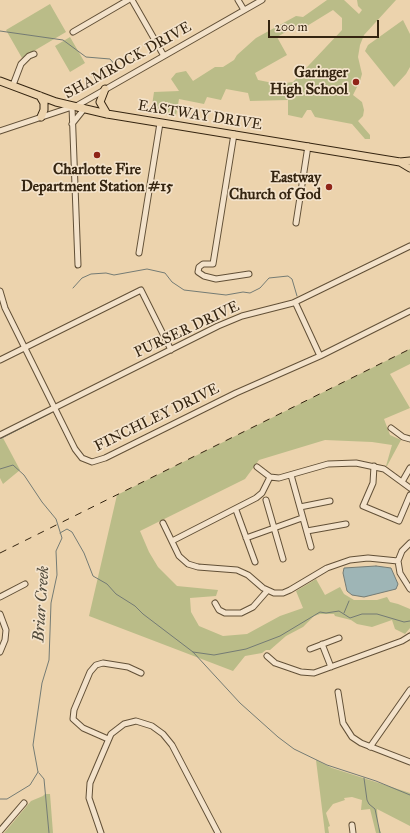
<!DOCTYPE html>
<html>
<head>
<meta charset="utf-8">
<style>
  body { margin:0 }
  #map { position:relative; width:410px; height:833px; overflow:hidden; background:#ecd3ad; font-family:"IM FELL Great Primer",serif }
  canvas { display:block }
  .scale { position:absolute; left:268px; top:20px; width:111px; height:18px; box-sizing:border-box; border:2px solid #342410; border-top:0; padding-left:5px; font-size:12px; line-height:14px; white-space:nowrap; color:#342410; -webkit-text-stroke:3px #f3e2ca; paint-order:stroke }
</style>
</head>
<body>
<div id="map">
<canvas width="410" height="833"></canvas>
<div class="scale">200 m</div>
</div>
<script>
const ctx = document.querySelector('canvas').getContext('2d');
ctx.lineJoin = 'round';
function paint(path, color) {
  ctx.fillStyle = color;
  ctx.fill(path, 'evenodd');
}
function toPath(rows) {
  const path = new Path2D();
  for (const r of rows) {
    path.moveTo(r[0], r[1]);
    for (let i = 2; i < r.length; i += 2) path.lineTo(r[i], r[i + 1]);
  }
  return path;
}
function stroke(path, color, width, dash) {
  ctx.strokeStyle = color;
  ctx.lineWidth = width;
  ctx.lineCap = dash ? 'butt' : 'round';
  ctx.setLineDash(dash || []);
  ctx.stroke(path);
}
function drawText(font, color, halo, rows, align = 'center') {
  ctx.font = font + ' "IM FELL Great Primer",serif';
  ctx.lineWidth = 3.5;
  ctx.setLineDash([]);
  ctx.textBaseline = 'middle';
  ctx.strokeStyle = halo;
  ctx.fillStyle = color;
  for (const [text, x, y, turn = 0] of rows) {
    ctx.save();
    ctx.translate(x, y);
    ctx.rotate((+turn || 0) * Math.PI / 180);
    ctx.textAlign = isNaN(turn) ? turn : align;
    if (halo) ctx.strokeText(text, 0, 0);
    ctx.fillText(text, 0, 0);
    ctx.restore();
  }
}
const green = toPath([
  [327,0,344,0,359,14,362,10,358,6,357,0,396,0,364,35,360,45,358,57,362,74,360,81,353,95,362,102,364,110,363,116,358,121,370,135,370,139,365,139,352,124,315,117,311,110,307,110,302,118,288,115,288,100,250,101,248,93,226,89,221,100,207,97,204,104,179,99,176,116,151,112,154,92,179,91,171,79,176,73,186,71,193,81,215,67,223,67,234,60,237,55,256,38,296,16,303,17],
  [333,10,342,18,342,30,293,82,278,84,258,80,255,73,287,55,277,37,298,25,307,26],
  [50,4,66,32,22,58,6,30],
  [403,20,410,34,410,67,406,74,394,87,365,51,368,45],
  [70,37,85,63,70,72,55,46],
  [410,349,410,364,390,374,410,408,384,419,390,435,401,440,387,466,386,466,392,445,372,442,325,440,259,460,245,479,140,531,149,552,158,567,177,586,218,590,216,596,190,598,191,612,199,626,223,636,247,634,280,616,303,608,296,591,316,579,325,595,340,587,344,594,354,600,377,600,387,597,390,602,398,604,410,609,410,628,405,634,395,629,392,620,372,627,357,624,351,620,335,616,334,614,320,614,314,616,303,627,286,636,270,650,266,650,262,653,245,656,233,671,89,616,117,495],
  [3,438,20,470,3,484,0,478,0,440],
  [316,760,332,768,410,793,410,826,377,809,378,825,381,833,376,833,370,809,361,810,362,800,352,797,344,798,345,800,333,804,326,813,330,826,328,827,329,833,325,833],
  [45,794,50,794,53,833,4,833,31,801,43,796]
]);
const water = toPath([
  [376,566,391,568,398,584,396,589,364,597,352,595,347,591,343,573,344,568,376,566]
]);
const stream = toPath([
  [0,31,63,40,86,57,110,59,116,66],
  [73,288,82,278,91,274,106,273,114,275,147,269,165,273,172,282,184,290,226,295,243,292,250,293,260,288,269,278,288,276,292,279,297,296],
  [0,439,51,413],
  [0,469,13,465,24,475,42,502,56,519,62,538,56,551,57,575,51,603,49,660,42,683,33,745,38,772],
  [60,533,67,529,72,532,84,553,93,576,107,584,116,594,135,606,143,614,193,652,240,703,278,737,294,749,327,765,376,781,410,795],
  [344,613,349,601],
  [193,652,214,655,246,649,280,636,320,612,326,613,339,611,350,618,362,614,377,614,404,622,410,621],
  [39,773,44,779,49,833],
  [364,778,367,800,369,804,375,809,380,833],
  [0,799,7,799,30,785,38,772]
]);
const minor = toPath([
  [132,0,164,56],
  [238,0,244,10],
  [73,32,128,0],
  [13,85,21,64,29,56,34,54],
  [72,107,78,265],
  [72,124,84,109],
  [0,131,78,105,262,0],
  [234,134,213,264,203,264,199,267,198,272,204,276,216,279,249,274],
  [296,223,308,146],
  [139,253,160,123],
  [0,291,5,308,75,449,82,458,92,462,105,458,236,393,320,356,410,311],
  [295,302,320,356],
  [0,360,141,290,171,350],
  [391,428,403,437,410,439],
  [0,435,218,326,242,316,293,303,410,246],
  [374,466,373,483,363,506,399,521,410,495],
  [257,467,270,477,279,478,328,464,356,463,384,469,410,488],
  [291,475,311,547],
  [402,482,410,468],
  [266,500,283,559],
  [300,507,330,501],
  [236,510,255,562],
  [163,523,179,556,188,564,198,567,237,570,248,575,263,588,274,593,283,593,290,590,327,568,350,560,368,558,398,561],
  [307,531,346,524],
  [246,538,302,518],
  [172,541,256,498,262,493,270,477],
  [410,543,402,551,398,561,400,573,410,589],
  [0,597,25,584],
  [215,603,219,610,225,613,241,613,253,607,267,591],
  [0,614,6,630,5,640,0,652],
  [322,644,331,667],
  [310,649,339,638],
  [267,656,275,663,301,672,314,673,402,641,410,636],
  [338,692,343,723,352,737,361,743,410,762],
  [108,739,83,728,73,719,74,710,90,672,96,665,103,663,128,667,141,673],
  [370,747,410,690],
  [352,825,353,833],
  [0,831,24,803],
  [101,833,89,798,90,783,111,734,124,724,136,721,152,726,163,734,172,745,218,833]
]);
const major = toPath([
  [0,81,56,102,107,114,400,162,410,161],
  [105,89,100,102,107,114],
  [40,96,44,103,44,110,41,117],
  [400,162,410,168]
]);
const rail = toPath([
  [0,553,410,349]
]);
const markers = [
  [356,82,4,"#8f2418"],
  [97,155,4,"#8f2418"],
  [329,187,4,"#8f2418"]
];
const streetNames = [
  ["SHAMROCK DRIVE",128,61,-29],
  ["EASTWAY DRIVE",200,116,9],
  ["PURSER DRIVE",187,330,-25],
  ["FINCHLEY DRIVE",157,418,-26]
];
const poiNames = [
  ["Garinger",348,73],
  ["High School",348,90],
  ["Charlotte Fire",97,170,"center"],
  ["Department Station #15",97,187,"center"],
  ["Eastway",321,178],
  ["Church of God",321,195]
];
const waterNames = [
  ["Briar Creek",42,604,-86]
];
paint(green, '#babc88');
paint(water, '#9eb5b6');
stroke(water, '#747b74', 1);
stroke(stream, '#747b74', 1);
stroke(minor, '#625037', 7);
stroke(major, '#342410', 9);
stroke(minor, '#f3e2ca', 5);
stroke(major, '#ecd3ad', 7);
stroke(rail, '#342410', 1, [7, 7]);
for (const [x, y, r, color] of markers) {
  const dot = new Path2D();
  dot.arc(x, y, r, 0, 2 * Math.PI);
  ctx.fillStyle = color;
  ctx.fill(dot);
  stroke(dot, '#f3e2ca', 1.5);
}
drawText('15px', '#342410', '#f3e2ca', streetNames);
drawText('bold 15px', '#342410', '#f3e2ca', poiNames, 'right');
drawText('italic 16px', '#4e483a', '#f3e2ca', waterNames);
</script>
</body>
</html>
